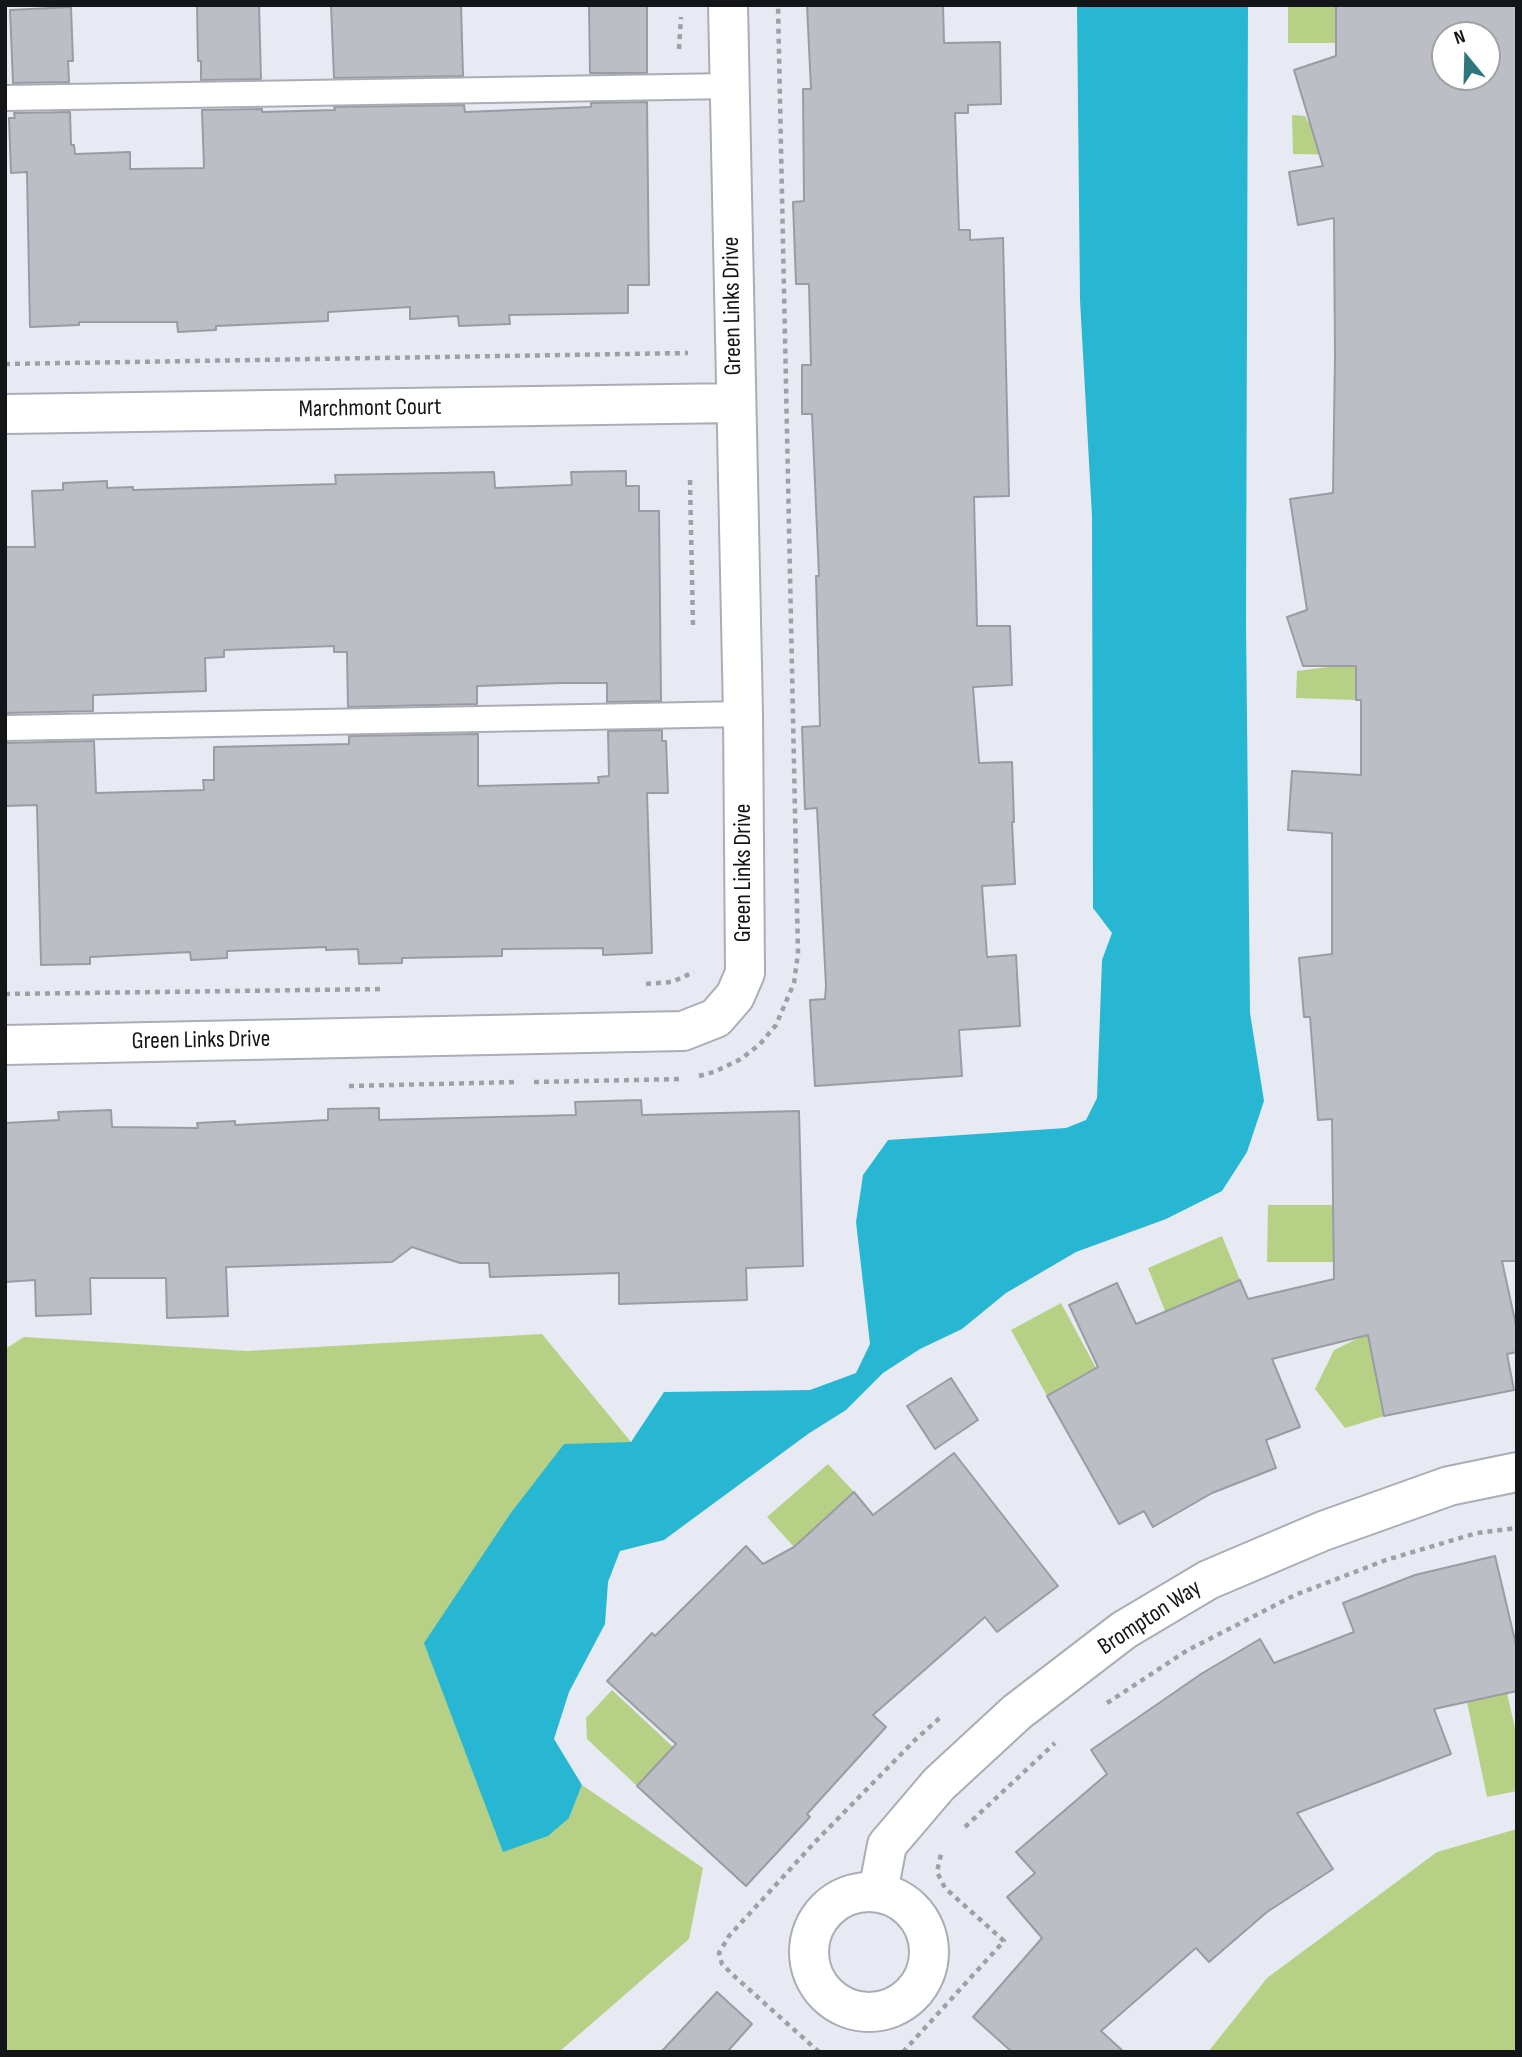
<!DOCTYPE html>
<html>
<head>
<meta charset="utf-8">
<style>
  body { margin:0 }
  #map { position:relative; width:1522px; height:2057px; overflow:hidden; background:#e7eaf2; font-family:"Sofia Sans Condensed",sans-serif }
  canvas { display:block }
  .frame { position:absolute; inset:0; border:7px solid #141518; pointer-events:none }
  .north { position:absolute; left:1431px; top:21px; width:70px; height:70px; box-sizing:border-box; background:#fff; border:2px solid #a1a1a3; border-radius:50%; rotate:341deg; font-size:19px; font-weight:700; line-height:28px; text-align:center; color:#141518 }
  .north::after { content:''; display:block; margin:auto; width:24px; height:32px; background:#2f787a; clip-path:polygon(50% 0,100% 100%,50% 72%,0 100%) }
</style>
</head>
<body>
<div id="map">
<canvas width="1522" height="2057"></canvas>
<div class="frame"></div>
<div class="north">N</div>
</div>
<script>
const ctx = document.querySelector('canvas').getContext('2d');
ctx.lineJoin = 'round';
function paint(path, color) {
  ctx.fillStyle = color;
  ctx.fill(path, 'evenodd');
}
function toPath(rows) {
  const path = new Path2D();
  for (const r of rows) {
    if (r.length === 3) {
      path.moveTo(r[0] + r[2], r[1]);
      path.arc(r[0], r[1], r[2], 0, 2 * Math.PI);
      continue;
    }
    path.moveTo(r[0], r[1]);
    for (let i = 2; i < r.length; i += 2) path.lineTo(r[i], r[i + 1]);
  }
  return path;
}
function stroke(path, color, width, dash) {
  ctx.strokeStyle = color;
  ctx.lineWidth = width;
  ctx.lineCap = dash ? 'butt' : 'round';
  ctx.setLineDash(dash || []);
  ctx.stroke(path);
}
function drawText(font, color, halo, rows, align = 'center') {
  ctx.font = font + ' "Sofia Sans Condensed",sans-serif';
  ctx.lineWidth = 6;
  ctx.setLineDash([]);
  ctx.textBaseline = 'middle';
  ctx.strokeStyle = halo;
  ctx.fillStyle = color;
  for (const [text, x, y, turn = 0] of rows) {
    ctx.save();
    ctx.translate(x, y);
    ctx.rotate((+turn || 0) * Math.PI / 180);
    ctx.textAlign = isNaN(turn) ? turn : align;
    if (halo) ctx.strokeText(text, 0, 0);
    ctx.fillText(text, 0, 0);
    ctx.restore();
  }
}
const green = toPath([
  [1288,5,1336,5,1336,43,1288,43],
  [1361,104,1361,155,1293,154,1292,115,1305,116,1308,122],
  [1336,666,1356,666,1356,700,1296,698,1297,671],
  [1268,1205,1335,1205,1334,1262,1267,1262],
  [1222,1236,1240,1280,1165,1311,1148,1268],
  [1061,1303,1096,1368,1047,1396,1011,1330],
  [1375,1330,1375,1369,1384,1416,1345,1428,1315,1389,1334,1350],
  [542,1334,631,1442,510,1514,569,1818,582,1785,703,1868,689,1939,559,2052,5,2052,5,1349,24,1337,247,1351],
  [828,1464,854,1492,794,1547,767,1517],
  [612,1690,673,1747,637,1786,587,1739,586,1718],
  [1507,1693,1517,1737,1517,1791,1487,1797,1467,1702],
  [1517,1829,1517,2052,1208,2052,1267,1978,1437,1852]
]);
const water = toPath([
  [1077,5,1248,5,1246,622,1250,1013,1264,1101,1247,1152,1222,1191,1166,1219,1076,1252,1006,1293,962,1329,920,1349,883,1373,846,1410,808,1434,664,1540,620,1551,608,1582,605,1624,569,1692,554,1739,582,1785,569,1818,548,1836,503,1852,424,1643,510,1514,564,1444,631,1442,664,1392,810,1390,856,1373,870,1344,856,1222,863,1175,888,1140,1066,1128,1086,1120,1097,1098,1102,960,1112,933,1093,908,1092,516,1080,300]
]);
const building = toPath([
  [197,5,259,5,261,79,201,80,201,61,198,61,197,5],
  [331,5,461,5,463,76,334,78,331,5],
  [589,5,647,5,647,73,590,73,589,5],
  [807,5,943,5,944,43,1000,42,1001,104,968,105,968,113,955,113,959,230,970,230,970,240,1003,238,1009,496,974,497,977,626,1010,626,1012,685,973,687,979,763,1012,762,1014,822,1012,822,1015,884,982,886,987,957,1016,955,1020,1026,959,1030,962,1076,815,1086,810,1000,825,999,826,986,817,808,805,809,802,727,820,726,816,576,819,576,812,414,802,414,802,365,811,365,809,284,796,284,793,202,804,201,803,89,811,89,807,5],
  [1336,5,1517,5,1517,1261,1502,1261,1517,1330,1517,1352,1507,1354,1514,1390,1384,1416,1368,1335,1272,1359,1300,1427,1266,1440,1276,1468,1212,1493,1153,1527,1144,1511,1119,1524,1047,1396,1098,1367,1069,1305,1117,1283,1136,1324,1240,1280,1248,1299,1334,1279,1332,1119,1318,1120,1310,1017,1304,1017,1299,958,1332,954,1332,833,1288,830,1292,771,1361,775,1361,700,1356,700,1356,666,1303,666,1287,617,1307,610,1290,499,1333,493,1335,356,1334,218,1298,225,1289,172,1323,166,1294,70,1336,56,1336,5],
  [1445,35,1487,35,1487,77,1445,77,1445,35],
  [71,7,73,61,68,61,69,82,13,83,10,10,71,7],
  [647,102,649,285,628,285,628,313,509,315,510,324,459,326,458,316,410,319,410,307,328,312,328,321,216,326,216,330,178,332,177,322,79,322,79,325,30,327,27,172,11,173,9,118,15,118,14,113,70,112,71,145,74,145,75,154,130,152,130,169,204,168,202,110,262,109,262,112,335,110,334,107,464,105,465,112,591,107,591,103,647,102],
  [626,471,626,486,639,486,639,511,659,511,661,701,607,702,607,683,562,683,477,686,477,704,348,707,347,652,334,652,334,646,224,650,224,657,205,658,206,691,93,695,93,711,5,713,5,547,35,547,32,491,63,490,63,483,107,481,107,488,133,487,133,490,336,484,335,475,494,472,495,488,572,485,571,472,626,471],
  [662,730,662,741,666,741,668,793,647,793,652,953,603,955,603,948,502,949,502,956,402,958,402,963,359,964,358,949,326,950,326,947,227,951,227,958,191,960,190,952,90,957,90,964,41,965,37,805,5,806,5,743,94,741,96,793,204,790,203,780,214,780,214,747,349,744,349,736,478,734,478,786,599,783,598,777,609,776,608,731,662,730],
  [641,1100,642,1115,799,1111,803,1266,746,1268,747,1300,619,1304,619,1273,490,1277,489,1263,460,1263,412,1247,392,1262,226,1267,228,1316,167,1318,166,1278,90,1278,91,1314,36,1316,35,1280,5,1282,5,1123,59,1120,58,1112,111,1110,112,1127,198,1128,197,1123,235,1121,235,1125,328,1120,328,1109,379,1108,379,1120,576,1115,575,1102,641,1100],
  [951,1378,978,1420,935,1449,907,1406,951,1378],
  [954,1453,1058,1586,997,1632,985,1617,873,1715,886,1727,807,1814,810,1817,746,1886,637,1786,676,1744,607,1681,652,1633,655,1636,746,1546,763,1564,794,1547,854,1492,873,1515,954,1453],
  [1495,1556,1517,1649,1517,1691,1434,1709,1451,1754,1297,1813,1333,1869,1267,1912,1209,1962,1196,1948,1101,2031,1124,2052,1012,2052,973,2017,1042,1938,1007,1897,1035,1873,1016,1852,1107,1774,1091,1750,1201,1674,1260,1639,1274,1663,1354,1632,1343,1603,1415,1575,1495,1556],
  [717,1992,752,2024,727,2052,661,2052,717,1992]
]);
const path = toPath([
  [679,49,681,17],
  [5,364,688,353],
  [690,480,693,625],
  [646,984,672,982,694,972],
  [5,994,385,989],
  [699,1076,714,1072,741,1059,760,1044,776,1025,794,983,798,953,778,5],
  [534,1082,683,1079],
  [349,1086,519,1082],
  [1107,1703,1188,1650,1295,1595,1386,1560,1477,1533,1517,1528],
  [965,1827,1055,1743],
  [819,2052,733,1975,722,1964,719,1953,729,1936,815,1842,915,1740,943,1715],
  [903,2052,1004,1941,945,1888,937,1872,941,1854]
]);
const service = toPath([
  [5,98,731,86],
  [5,728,743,714]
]);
const minor = toPath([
  [5,414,734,403],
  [5,1045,683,1031,716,1018,735,996,745,973,743,714,728,5],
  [878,1892,887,1845,939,1784,1017,1712,1124,1630,1208,1580,1323,1531,1449,1486,1517,1472],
  [869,1952,60]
]);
const streetNames = [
  ["Green Links Drive",733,306,-91],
  ["Marchmont Court",370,409,-1],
  ["Green Links Drive",744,873,-90],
  ["Green Links Drive",201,1041,-1],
  ["Brompton Way",1150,1618,-33]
];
paint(green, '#b6d185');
paint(water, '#28b7d3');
paint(building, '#bbbec5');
stroke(building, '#999ca3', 2);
stroke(service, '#aaadb4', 28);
stroke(minor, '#aaadb4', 42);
stroke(path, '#9ea0a6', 4.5, [5, 5]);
stroke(service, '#fff', 24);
stroke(minor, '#fff', 38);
drawText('24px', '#141518', '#fff', streetNames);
</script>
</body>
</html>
